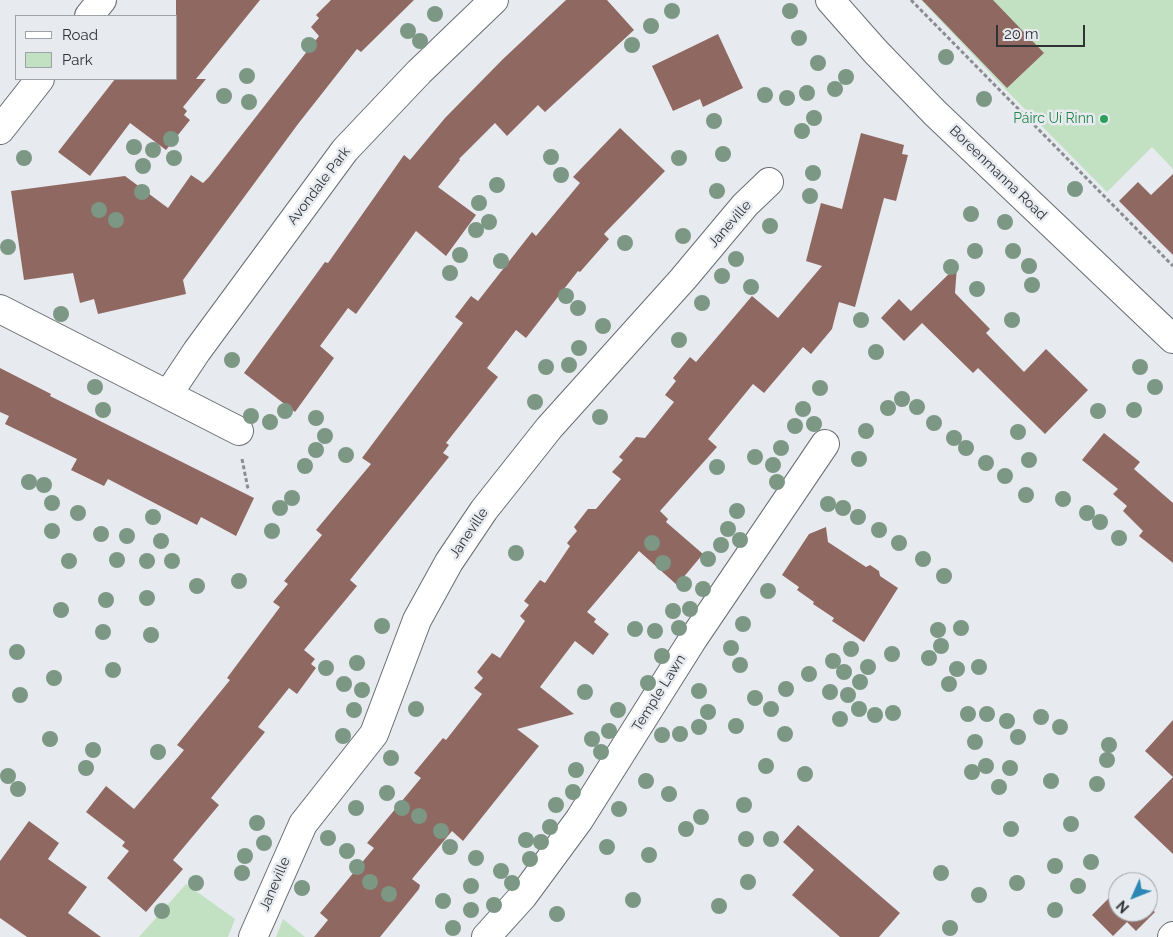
<!DOCTYPE html>
<html>
<head>
<meta charset="utf-8">
<style>
  body { margin:0 }
  #map { position:relative; width:1173px; height:937px; overflow:hidden; background:#e7ebf0; font-family:Raleway,sans-serif }
  canvas { display:block }
  .legend { position:absolute; left:15px; top:15px; width:162px; height:65px; box-sizing:border-box; background:#e7ebf0; border:1px solid #9ea1a5; margin:0; padding:6px 9px; list-style:none; font-size:15px; color:#313234 }
  .legend li { display:flex; align-items:center; gap:10px; height:25px }
  .legend b { width:25px; border:1px solid #9ea1a5 }
  .north { position:absolute; left:1108px; top:872px; width:50px; height:50px; box-sizing:border-box; background:#e7ebf0; border:1px solid #9ea1a5; border-radius:50%; rotate:226deg; font-size:14px; font-weight:700; line-height:20px; text-align:center; color:#313234 }
  .north::after { content:''; display:block; margin:auto; width:18px; height:22px; background:#2b87b4; clip-path:polygon(50% 0,100% 100%,50% 72%,0 100%) }
  .scale { position:absolute; left:996px; top:25px; width:89px; height:22px; box-sizing:border-box; border:2px solid #313234; border-top:0; padding-left:6px; font-size:15px; line-height:18px; white-space:nowrap; color:#313234; -webkit-text-stroke:4px #e7ebf0; paint-order:stroke }
</style>
</head>
<body>
<div id="map">
<canvas width="1173" height="937"></canvas>
<ul class="legend">
<li><b style="height:6px;background:#fff"></b>Road</li>
<li><b style="height:14px;background:#c2e1c3"></b>Park</li>
</ul>
<div class="north">N</div>
<div class="scale">20 m</div>
</div>
<script>
const ctx = document.querySelector('canvas').getContext('2d');
ctx.lineJoin = 'round';
function paint(path, color) {
  ctx.fillStyle = color;
  ctx.fill(path, 'evenodd');
}
function toPath(rows) {
  const path = new Path2D();
  for (const r of rows) {
    path.moveTo(r[0], r[1]);
    for (let i = 2; i < r.length; i += 2) path.lineTo(r[i], r[i + 1]);
  }
  return path;
}
function stroke(path, color, width, dash) {
  ctx.strokeStyle = color;
  ctx.lineWidth = width;
  ctx.lineCap = dash ? 'butt' : 'round';
  ctx.setLineDash(dash || []);
  ctx.stroke(path);
}
function drawText(font, color, halo, rows, align = 'center') {
  ctx.font = font + ' Raleway,sans-serif';
  ctx.lineWidth = 5;
  ctx.setLineDash([]);
  ctx.textBaseline = 'middle';
  ctx.strokeStyle = halo;
  ctx.fillStyle = color;
  for (const [text, x, y, turn = 0] of rows) {
    ctx.save();
    ctx.translate(x, y);
    ctx.rotate((+turn || 0) * Math.PI / 180);
    ctx.textAlign = isNaN(turn) ? turn : align;
    if (halo) ctx.strokeText(text, 0, 0);
    ctx.fillText(text, 0, 0);
    ctx.restore();
  }
}
const green = toPath([
  [921,0,1173,0,1173,169,1152,147,1107,192,1006,90],
  [186,884,235,919,228,937,139,937],
  [283,919,305,937,276,937]
]);
const building = toPath([
  [176,0,260,0,196,79,206,79,183,107,187,111,184,115,190,120,166,150,130,123,90,176,58,152,115,79,176,79],
  [331,0,414,0,361,52,357,49,298,124,183,280,186,294,98,314,94,299,80,303,73,273,24,280,11,191,125,176,168,208,191,175,203,183,209,177,319,36,311,27,319,18,316,15],
  [566,0,607,0,634,30,545,112,538,105,507,136,495,123,459,159,460,160,438,187,476,215,446,256,416,231,356,314,348,308,320,346,334,358,295,412,244,373,325,262,328,263,404,155,410,160,445,118,503,59],
  [922,0,993,0,1044,53,1007,88],
  [718,34,743,88,703,107,700,99,673,111,652,66],
  [620,128,665,171,604,234,609,239,580,272,578,271,526,338,516,330,487,368,498,377,446,443,449,445,443,453,449,457,350,580,357,586,304,650,315,659,311,664,316,668,297,694,289,688,258,727,265,732,211,798,219,805,173,860,183,869,146,912,107,878,129,851,122,846,125,842,86,812,106,786,134,809,184,750,177,745,230,680,227,678,280,607,273,602,288,584,284,581,322,535,316,530,371,464,362,458,463,323,455,317,471,296,478,301,532,232,536,236,580,183,573,177],
  [861,133,904,145,902,154,908,155,896,201,884,198,855,307,839,302,832,329,811,354,803,347,764,393,753,384,708,439,717,447,660,511,668,519,666,522,703,554,677,585,639,551,587,612,596,619,594,622,609,634,593,655,575,641,540,687,574,714,517,729,539,746,463,841,452,831,412,879,420,885,419,889,380,937,314,937,328,920,320,913,374,848,367,843,421,778,414,773,443,738,446,740,482,694,474,688,483,678,477,672,492,653,500,658,525,621,520,616,529,605,524,601,540,580,545,583,570,546,567,543,577,531,574,527,588,509,596,509,621,479,612,472,623,460,619,457,636,437,645,438,674,402,665,395,676,381,673,378,690,357,696,362,752,296,778,318,822,266,806,261,821,203,842,209],
  [1173,174,1173,255,1119,201,1138,182,1151,195],
  [957,266,955,293,990,329,986,333,1024,372,1046,349,1088,390,1045,434,978,368,973,373,922,323,904,341,881,318,899,299,911,311],
  [0,368,51,394,50,396,254,498,236,536,201,517,197,525,108,479,104,486,71,470,77,459,5,424,9,416,0,412],
  [1104,433,1140,462,1134,469,1173,503,1173,563,1139,536,1143,531,1123,511,1127,506,1113,494,1118,489,1082,460],
  [826,527,828,542,866,567,870,565,879,571,880,576,898,588,864,642,832,621,834,618,813,604,814,602,797,590,799,587,782,575,809,534],
  [1173,720,1173,854,1134,817,1173,777,1145,751],
  [29,821,59,843,48,859,87,887,68,913,101,937,27,937,0,918,0,861],
  [798,825,900,913,879,937,840,937,792,895,814,870,783,842],
  [1118,889,1118,912,1148,912,1148,906,1155,912,1136,931,1127,922,1113,936,1092,915]
]);
const path = toPath([
  [911,0,1173,266],
  [242,459,248,489]
]);
const street = toPath([
  [89,16,102,0],
  [0,130,40,79],
  [0,309,239,431],
  [169,393,197,351,345,150,419,72,494,0],
  [253,937,303,824,374,734,417,620,449,562,484,510,549,428,683,279,745,205,769,182],
  [486,937,523,896,579,820,693,639,825,444],
  [1172,937,1173,936]
]);
const secondary = toPath([
  [830,0,875,51,935,113,1173,339]
]);
const trees = [
  [672,11],
  [790,11],
  [435,14],
  [651,26],
  [408,31],
  [799,38],
  [420,41],
  [309,45],
  [632,45],
  [946,57],
  [818,63],
  [247,76],
  [846,77],
  [835,89],
  [807,93],
  [765,95],
  [224,96],
  [787,98],
  [984,99],
  [249,102],
  [814,118],
  [714,121],
  [802,131],
  [171,139],
  [134,147],
  [153,150],
  [723,154],
  [551,157],
  [24,158],
  [174,158],
  [679,158],
  [143,166],
  [813,173],
  [561,175],
  [497,185],
  [1075,189],
  [717,191],
  [142,192],
  [810,196],
  [479,203],
  [99,210],
  [971,214],
  [116,220],
  [489,222],
  [1005,222],
  [770,226],
  [476,230],
  [683,236],
  [625,243],
  [8,247],
  [975,251],
  [1013,251],
  [460,255],
  [736,259],
  [501,261],
  [1029,266],
  [951,267],
  [450,273],
  [722,276],
  [1032,285],
  [751,287],
  [977,289],
  [566,296],
  [702,303],
  [578,308],
  [61,314],
  [861,320],
  [1012,320],
  [603,326],
  [679,340],
  [579,348],
  [876,352],
  [232,360],
  [569,365],
  [546,367],
  [1140,367],
  [95,387],
  [1155,387],
  [820,388],
  [902,399],
  [535,402],
  [917,407],
  [888,408],
  [803,409],
  [103,410],
  [1134,410],
  [285,411],
  [1098,411],
  [251,416],
  [600,417],
  [316,418],
  [270,422],
  [934,423],
  [814,424],
  [795,426],
  [866,431],
  [1018,432],
  [325,436],
  [954,438],
  [781,448],
  [966,448],
  [316,450],
  [346,455],
  [755,457],
  [859,459],
  [1029,460],
  [986,463],
  [773,465],
  [305,466],
  [717,467],
  [1005,476],
  [29,482],
  [777,482],
  [44,485],
  [1026,495],
  [292,498],
  [1063,499],
  [52,503],
  [828,504],
  [280,508],
  [843,508],
  [737,511],
  [78,513],
  [1087,513],
  [153,517],
  [858,517],
  [1100,522],
  [728,529],
  [879,530],
  [52,531],
  [272,531],
  [101,534],
  [127,536],
  [1119,538],
  [740,540],
  [161,541],
  [652,543],
  [899,543],
  [721,545],
  [516,553],
  [708,559],
  [923,559],
  [117,560],
  [69,561],
  [147,561],
  [172,561],
  [663,563],
  [944,576],
  [239,581],
  [684,584],
  [197,586],
  [703,589],
  [768,591],
  [147,598],
  [106,600],
  [690,609],
  [61,610],
  [673,611],
  [743,624],
  [382,626],
  [679,628],
  [961,628],
  [635,629],
  [938,630],
  [655,631],
  [103,632],
  [151,635],
  [941,646],
  [731,648],
  [851,649],
  [17,652],
  [892,654],
  [662,656],
  [929,658],
  [833,661],
  [357,663],
  [740,665],
  [868,667],
  [979,667],
  [326,668],
  [957,669],
  [113,670],
  [844,672],
  [809,674],
  [54,678],
  [860,682],
  [648,683],
  [344,684],
  [949,684],
  [786,689],
  [362,690],
  [699,691],
  [585,692],
  [830,692],
  [20,695],
  [848,695],
  [755,698],
  [416,709],
  [771,709],
  [859,709],
  [354,710],
  [618,710],
  [708,712],
  [893,713],
  [968,714],
  [987,714],
  [875,715],
  [1041,717],
  [840,719],
  [1007,721],
  [736,726],
  [699,727],
  [1060,727],
  [609,731],
  [680,734],
  [785,734],
  [662,735],
  [343,736],
  [1018,737],
  [50,739],
  [592,739],
  [975,742],
  [1109,745],
  [93,750],
  [158,752],
  [601,752],
  [391,758],
  [1107,760],
  [766,766],
  [986,766],
  [86,768],
  [1010,768],
  [576,770],
  [972,772],
  [805,774],
  [8,776],
  [646,781],
  [1051,781],
  [1097,784],
  [999,787],
  [18,789],
  [573,792],
  [387,793],
  [669,794],
  [556,805],
  [744,805],
  [356,808],
  [402,808],
  [619,809],
  [419,816],
  [701,817],
  [257,823],
  [1071,824],
  [550,827],
  [686,829],
  [1011,829],
  [441,831],
  [328,838],
  [746,839],
  [771,839],
  [526,840],
  [541,842],
  [264,843],
  [450,847],
  [607,847],
  [347,851],
  [649,855],
  [245,856],
  [476,858],
  [530,859],
  [1091,862],
  [1055,866],
  [357,867],
  [501,871],
  [242,873],
  [941,873],
  [370,882],
  [748,882],
  [196,883],
  [512,883],
  [1017,883],
  [471,886],
  [1078,886],
  [302,888],
  [389,894],
  [979,895],
  [633,900],
  [443,901],
  [494,905],
  [719,906],
  [471,910],
  [1055,910],
  [162,911],
  [557,914],
  [453,928],
  [950,928]
];
const markers = [
  [1104,119,5,"#2e9e5b"]
];
const leisureNames = [
  ["Páirc Uí Rinn",1094,119]
];
const streetNames = [
  ["Boreenmanna Road",998,173,44],
  ["Avondale Park",319,186,-53],
  ["Janeville",730,224,-49],
  ["Janeville",469,533,-56],
  ["Temple Lawn",659,693,-58],
  ["Janeville",275,884,-67]
];
paint(green, '#c2e1c3');
paint(building, '#906862');
stroke(street, '#696d71', 30);
stroke(secondary, '#696d71', 30);
stroke(path, '#8b8e91', 3, [4, 2.5]);
stroke(street, '#fff', 28);
stroke(secondary, '#fff', 28);
ctx.fillStyle = '#7c9784';
for (const [x, y] of trees) {
  ctx.beginPath();
  ctx.arc(x, y, 8, 0, 2 * Math.PI);
  ctx.fill();
}
for (const [x, y, r, color] of markers) {
  const dot = new Path2D();
  dot.arc(x, y, r, 0, 2 * Math.PI);
  ctx.fillStyle = color;
  ctx.fill(dot);
  stroke(dot, '#e7ebf0', 2);
}
drawText('14px', '#27864d', '#e7ebf0', leisureNames, 'right');
drawText('14px', '#313234', '#e7ebf0', streetNames);
</script>
</body>
</html>
